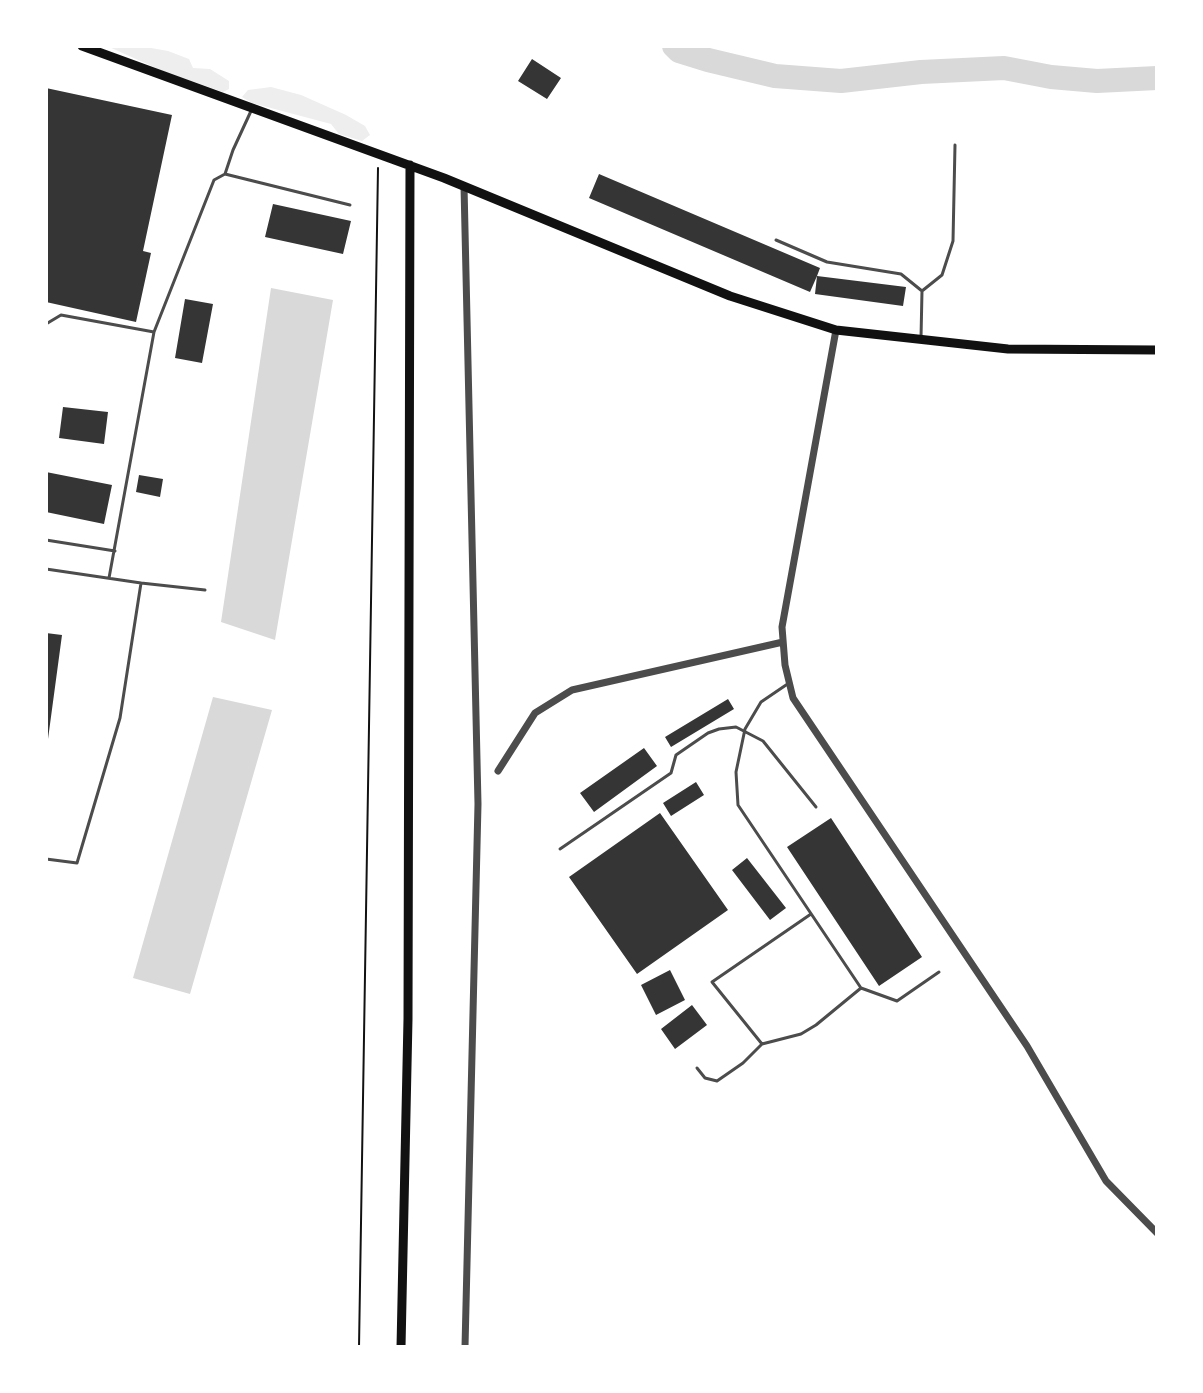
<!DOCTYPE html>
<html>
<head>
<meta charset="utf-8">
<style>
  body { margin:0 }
  #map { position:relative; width:1203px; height:1393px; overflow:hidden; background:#fff; font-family:Rubik,sans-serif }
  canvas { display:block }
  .frame { position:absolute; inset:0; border:48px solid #fff; pointer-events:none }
</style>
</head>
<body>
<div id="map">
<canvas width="1203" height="1393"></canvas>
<div class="frame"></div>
</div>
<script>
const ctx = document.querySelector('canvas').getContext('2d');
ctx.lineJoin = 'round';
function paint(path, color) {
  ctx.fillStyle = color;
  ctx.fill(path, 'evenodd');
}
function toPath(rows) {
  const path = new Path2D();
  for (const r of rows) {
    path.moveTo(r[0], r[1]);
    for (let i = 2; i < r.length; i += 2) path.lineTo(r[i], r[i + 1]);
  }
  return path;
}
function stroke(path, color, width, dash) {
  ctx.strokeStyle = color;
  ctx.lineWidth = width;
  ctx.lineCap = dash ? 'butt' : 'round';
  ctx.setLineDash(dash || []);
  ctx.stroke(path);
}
const green = toPath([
  [107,46,140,46,168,51,189,59,193,68,210,69,229,81,229,89,223,92,165,72],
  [271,87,301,95,346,115,365,126,370,135,362,141,339,134,331,124,252,103,242,97,248,90]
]);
const water = toPath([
  [271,288,333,300,275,640,221,622],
  [213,697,272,710,190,994,133,978]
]);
const river = toPath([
  [674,46,679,51,708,60,775,76,841,81,921,72,1004,68,1051,77,1097,81,1157,78]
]);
const building = toPath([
  [532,59,561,78,547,99,518,81],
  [46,88,172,115,143,251,151,253,136,322,46,302],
  [599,174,820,268,817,276,906,287,903,306,815,294,817,276,810,292,589,198],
  [273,204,351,221,343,254,265,237],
  [185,299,213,304,202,363,175,358],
  [63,407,108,412,104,444,59,438],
  [46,472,112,485,104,524,46,512],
  [139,475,163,479,160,497,136,492],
  [46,633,62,635,48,739,46,739],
  [728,699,734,709,671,747,665,737],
  [644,748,657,766,594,812,580,793],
  [696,782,704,795,671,816,663,803],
  [660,813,728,910,637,974,569,877],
  [831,818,922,957,879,986,787,847],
  [747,858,786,908,770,920,732,870],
  [670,970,685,1000,656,1015,641,985],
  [692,1005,707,1025,675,1049,661,1029]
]);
const path = toPath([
  [359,1347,378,168]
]);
const service = toPath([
  [225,174,233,150,251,111],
  [776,240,827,262,901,274,922,291],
  [46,324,61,315,154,332],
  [921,338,922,291,942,275,953,241,955,145],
  [46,540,115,551],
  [46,569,141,583],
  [109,578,154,332,214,180,225,174,350,205],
  [560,849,671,773,676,755,708,733,719,729,736,727,763,741,816,807],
  [46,859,77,863,120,718,141,583,205,590],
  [861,988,897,1001,939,972],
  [762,1044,712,982,811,914],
  [697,1068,705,1078,717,1081,743,1063,762,1044,801,1034,816,1025,861,988,738,805,736,772,745,729,761,702,789,683]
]);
const minor = toPath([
  [464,186,478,804,465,1347],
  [836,330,782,627,785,665,793,698,1027,1046,1106,1181,1157,1233],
  [498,771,535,713,572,690,783,642]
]);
const secondary = toPath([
  [82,46,444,178,730,296,836,330,1008,349,1157,350],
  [401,1347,408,1019,410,165]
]);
paint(green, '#eee');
paint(water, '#d9d9d9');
stroke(river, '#d9d9d9', 24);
paint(building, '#353535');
stroke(path, '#111', 2);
stroke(service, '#4c4c4c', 3);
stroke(minor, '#4c4c4c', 7);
stroke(secondary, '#111', 9);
</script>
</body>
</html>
